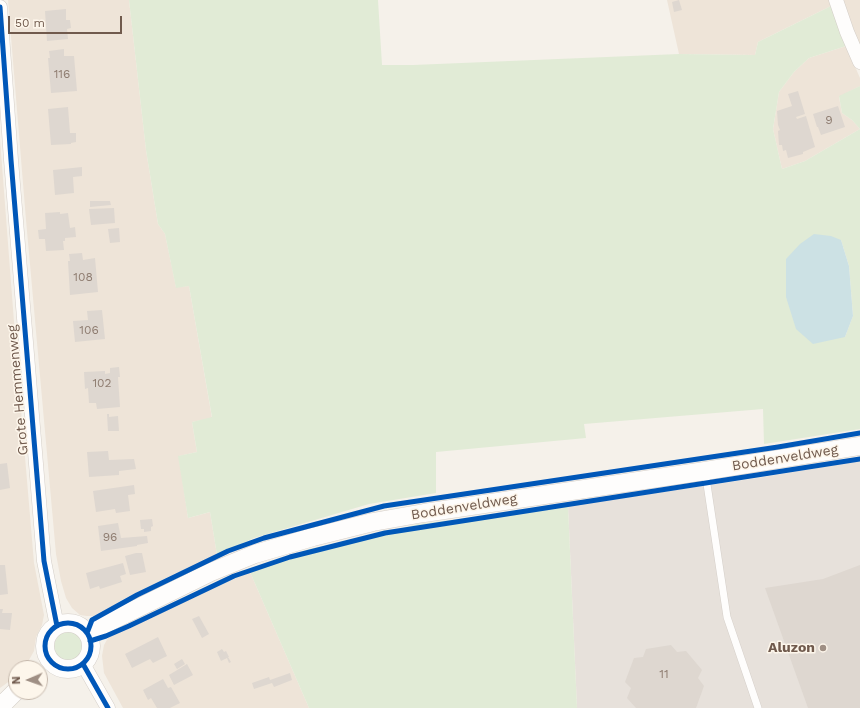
<!DOCTYPE html>
<html>
<head>
<meta charset="utf-8">
<style>
  body { margin:0 }
  #map { position:relative; width:860px; height:708px; overflow:hidden; background:#f5f1ea; font-family:"Work Sans",sans-serif }
  canvas { display:block }
  .north { position:absolute; left:8px; top:660px; width:40px; height:40px; box-sizing:border-box; background:#fdf6eb; border:1px solid #c5b8ac; border-radius:50%; rotate:268deg; font-size:11px; font-weight:700; line-height:16px; text-align:center; color:#705a4d }
  .north::after { content:''; display:block; margin:auto; width:14px; height:18px; background:#9f8f84; clip-path:polygon(50% 0,100% 100%,50% 72%,0 100%) }
  .scale { position:absolute; left:8px; top:16px; width:114px; height:18px; box-sizing:border-box; border:2px solid #705a4d; border-top:0; padding-left:5px; font-size:12px; line-height:14px; white-space:nowrap; color:#705a4d; -webkit-text-stroke:3px #fdf6eb; paint-order:stroke }
</style>
</head>
<body>
<div id="map">
<canvas width="860" height="708"></canvas>
<div class="north">N</div>
<div class="scale">50 m</div>
</div>
<script>
const ctx = document.querySelector('canvas').getContext('2d');
ctx.lineJoin = 'round';
function paint(path, color) {
  ctx.fillStyle = color;
  ctx.fill(path, 'evenodd');
}
function toPath(rows) {
  const path = new Path2D();
  for (const r of rows) {
    if (r.length === 3) {
      path.moveTo(r[0] + r[2], r[1]);
      path.arc(r[0], r[1], r[2], 0, 2 * Math.PI);
      continue;
    }
    path.moveTo(r[0], r[1]);
    for (let i = 2; i < r.length; i += 2) path.lineTo(r[i], r[i + 1]);
  }
  return path;
}
function stroke(path, color, width, dash) {
  ctx.strokeStyle = color;
  ctx.lineWidth = width;
  ctx.lineCap = dash ? 'butt' : 'round';
  ctx.setLineDash(dash || []);
  ctx.stroke(path);
}
function drawText(font, color, halo, rows, align = 'center') {
  ctx.font = font + ' "Work Sans",sans-serif';
  ctx.lineWidth = 3;
  ctx.setLineDash([]);
  ctx.textBaseline = 'middle';
  ctx.strokeStyle = halo;
  ctx.fillStyle = color;
  for (const [text, x, y, turn = 0] of rows) {
    ctx.save();
    ctx.translate(x, y);
    ctx.rotate((+turn || 0) * Math.PI / 180);
    ctx.textAlign = isNaN(turn) ? turn : align;
    if (halo) ctx.strokeText(text, 0, 0);
    ctx.fillText(text, 0, 0);
    ctx.restore();
  }
}
const residential = toPath([
  [8,0,129,0,146,150,158,224,165,234,176,287,189,286,212,418,192,422,197,452,179,456,188,518,210,512,217,555,164,579,120,601,116,604,115,606,106,612,94,616,87,616,80,615,72,608,66,598,61,581,56,554,26,220],
  [667,0,830,0,831,6,758,42,755,55,679,54],
  [843,0,860,0,860,47,859,45],
  [846,46,860,78,860,86,839,97,842,113,852,120,860,129,805,161,782,169,773,129,779,92,794,72,809,58],
  [0,139,18,374,34,563,44,615,42,625,36,637,34,651,29,660,23,668,16,668,16,675,11,680,0,688],
  [250,572,309,708,123,708,104,673,102,656,104,645,108,638,112,634,122,629,130,628,204,592]
]);
const industrial = toPath([
  [860,461,860,708,577,708,568,506,757,478]
]);
const green = toPath([
  [129,0,378,0,382,65,413,65,679,54,755,55,758,42,831,6,846,46,809,58,794,72,779,92,773,129,782,169,805,161,860,129,852,120,842,113,839,96,860,86,860,429,764,444,763,409,584,424,586,438,436,452,436,493,369,504,254,538,217,555,210,512,188,518,178,456,197,452,192,422,212,417,189,286,176,288,165,234,158,224,146,150],
  [841,240,849,266,853,316,845,337],
  [568,506,577,708,309,708,250,572,309,549,376,535,418,524],
  [69,647,15]
]);
const water = toPath([
  [814,234,831,236,841,240,849,266,853,316,845,337,813,344,796,329,786,297,786,259,800,244]
]);
const building = toPath([
  [679,0,682,10,674,12,672,2],
  [66,9,66,20,70,20,71,28,67,29,68,39,47,41,45,11],
  [64,49,64,56,74,56,77,91,51,93,48,58,50,58,49,51],
  [798,91,805,114,796,117,797,119,806,116,815,147,803,152,803,154,788,158,786,150,783,151,782,145,779,145,778,131,780,130,778,125,777,111,792,106,788,94],
  [838,106,845,127,821,135,818,127,817,127,813,114],
  [68,107,70,133,76,133,76,142,71,143,71,144,51,145,48,109],
  [82,167,82,176,73,177,74,193,55,195,53,170],
  [90,201,110,201,111,205,90,207],
  [114,208,115,223,91,225,89,209],
  [60,212,60,214,68,213,70,228,75,227,76,237,65,238,65,241,63,241,64,250,46,251,45,239,39,239,38,230,46,229,45,213],
  [119,228,120,242,110,243,108,229],
  [82,253,83,260,95,258,98,292,70,295,68,261,70,261,69,254],
  [102,310,105,339,75,342,73,321,88,320,87,311],
  [119,367,120,377,118,377,120,407,97,409,96,403,89,403,88,388,85,389,84,372,105,371,105,374,110,373,110,368],
  [107,414,109,414,109,417,118,416,119,431,108,431],
  [108,451,109,460,134,459,136,469,119,471,119,475,89,477,87,452],
  [7,463,10,488,0,490,0,464],
  [134,485,135,494,128,495,130,511,116,513,115,509,96,512,93,491],
  [152,519,153,526,151,527,151,531,144,532,144,529,141,529,140,520],
  [118,523,121,538,147,536,148,543,137,545,137,546,101,551,98,526],
  [136,553,142,553,146,572,130,575,125,556],
  [123,563,126,574,120,576,122,582,100,589,99,586,90,589,86,573],
  [0,565,5,565,7,584,8,594,0,595],
  [860,565,860,708,808,708,765,588,823,579],
  [0,609,3,609,2,613,12,613,10,630,0,629],
  [199,616,209,634,202,638,192,619],
  [158,637,167,656,153,663,150,659,132,668,125,654],
  [671,645,677,652,686,651,702,670,698,678,704,686,696,708,636,708,627,698,631,688,625,682,634,658,643,657,646,649],
  [222,649,224,652,226,651,229,657,228,657,231,662,229,663,227,658,221,661,217,652],
  [182,659,185,664,177,669,174,664],
  [187,664,193,675,174,685,169,675],
  [290,673,292,680,274,687,272,683,254,689,252,683,269,677,270,680],
  [163,679,168,688,171,687,180,703,170,708,157,708,151,698,148,700,143,690]
]);
const service = toPath([
  [705,471,727,617,758,708]
]);
const minor = toPath([
  [836,0,847,32,860,62],
  [0,7,11,160,44,561,57,626],
  [83,664,108,708]
]);
const tertiary = toPath([
  [68,646,23],
  [87,633,211,572,255,554,313,537,373,522,424,513,705,471,860,446],
  [0,707,16,691]
]);
const cycleway = toPath([
  [0,7,11,160,44,561,57,626],
  [68,646,23],
  [87,633,92,620,137,595,228,551,264,538,384,506,778,447,860,433],
  [90,641,106,636,129,626,234,576,290,557,385,533,860,459],
  [83,664,108,708]
]);
const markers = [
  [823,648,4,"#9f8f84"]
];
const numberNames = [
  ["116",62,74],
  ["9",829,120],
  ["108",83,277],
  ["106",89,330],
  ["102",102,383],
  ["96",110,537],
  ["11",664,674]
];
const streetNames = [
  ["Grote Hemmenweg",18,390,-95],
  ["Boddenveldweg",785,458,-9],
  ["Boddenveldweg",464,507,-9]
];
const poiNames = [
  ["Aluzon",815,648]
];
paint(residential, '#eee4d8');
paint(industrial, '#e7e1db');
paint(green, '#e1ebd6');
paint(water, '#cce1e4');
paint(building, '#ded7d0');
stroke(service, '#d4cec8', 8);
stroke(minor, '#d4cec8', 15);
stroke(tertiary, '#d4cec8', 19);
stroke(service, '#fefdfc', 7);
stroke(minor, '#fefdfc', 14);
stroke(tertiary, '#fefdfc', 18);
stroke(cycleway, '#0057b8', 5);
for (const [x, y, r, color] of markers) {
  const dot = new Path2D();
  dot.arc(x, y, r, 0, 2 * Math.PI);
  ctx.fillStyle = color;
  ctx.fill(dot);
  stroke(dot, '#fdf6eb', 1.5);
}
drawText('12px', '#8e7c70', null, numberNames);
drawText('14px', '#705a4d', '#fdf6eb', streetNames);
drawText('bold 14px', '#705a4d', '#fdf6eb', poiNames, 'right');
</script>
</body>
</html>
